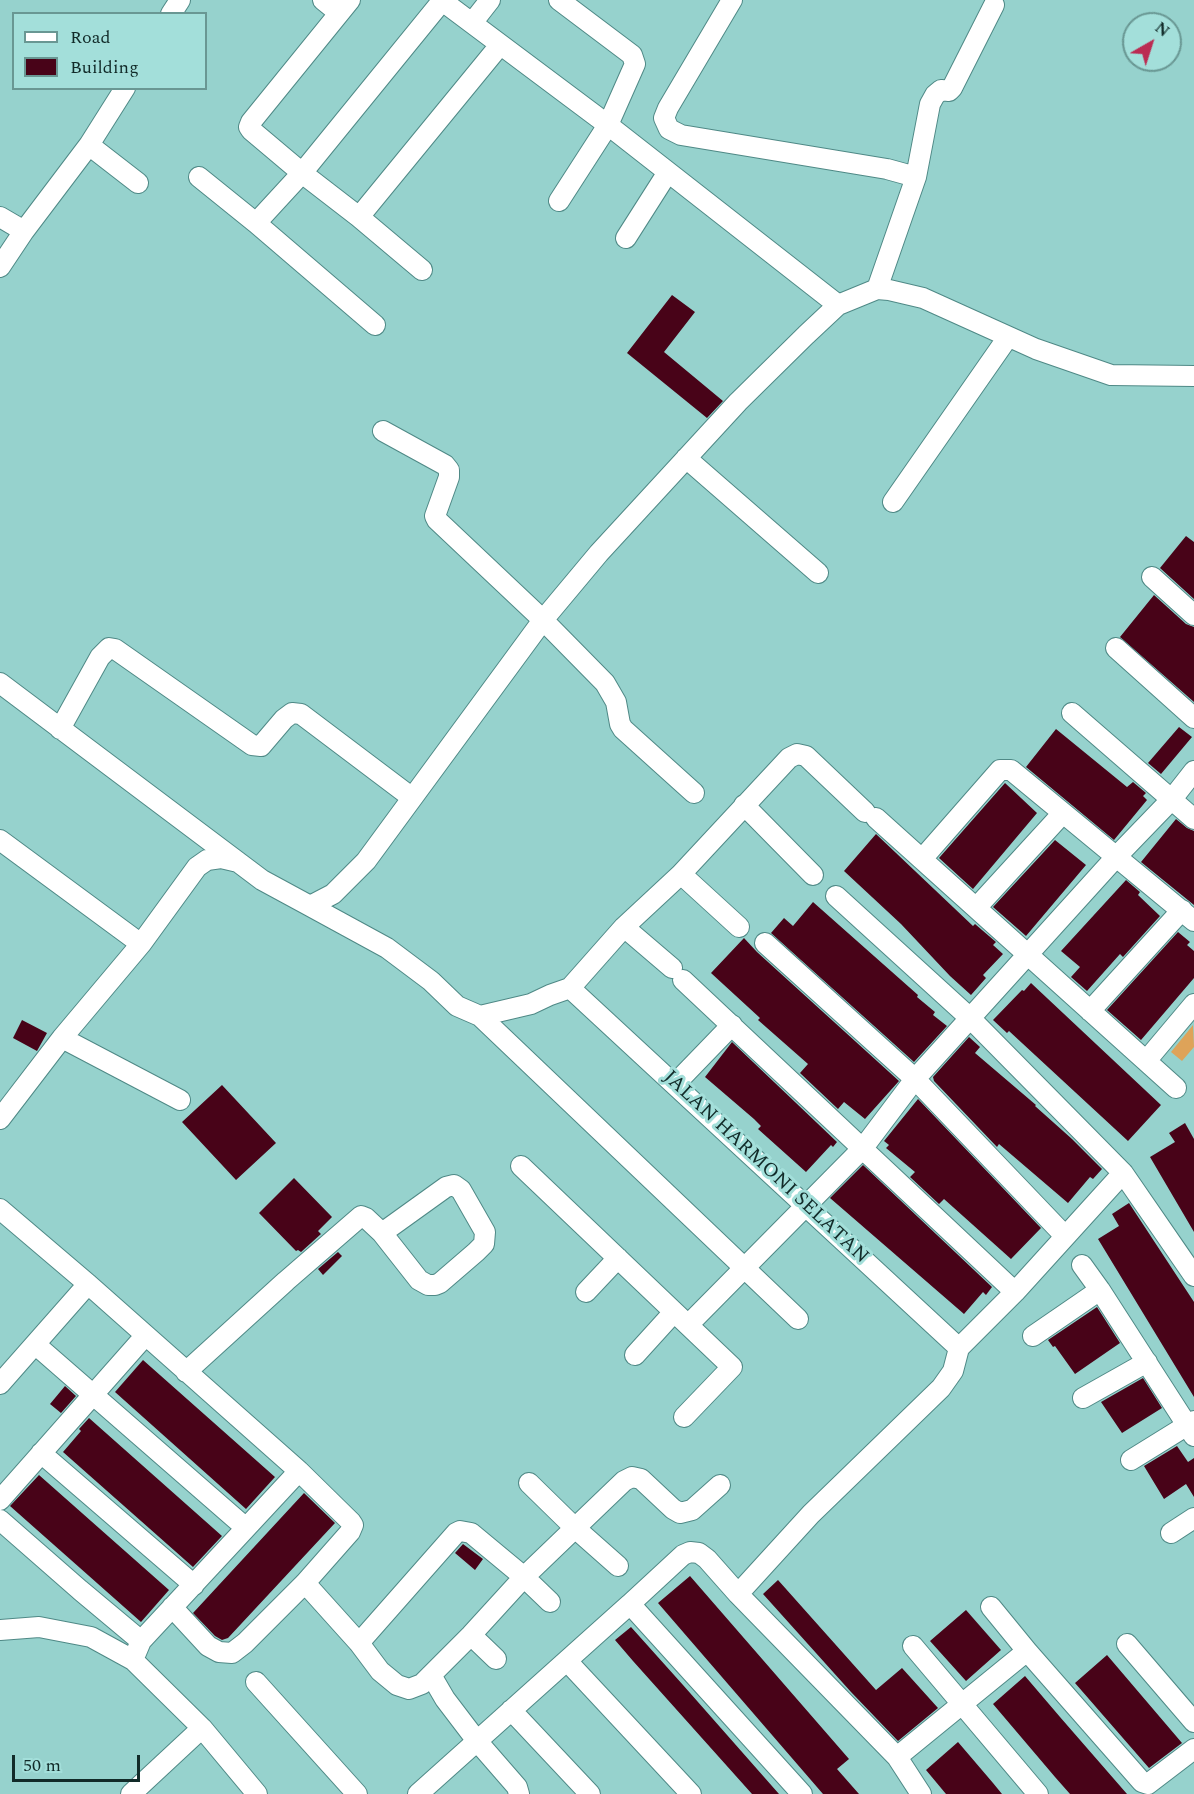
<!DOCTYPE html>
<html>
<head>
<meta charset="utf-8">
<style>
  body { margin:0 }
  #map { position:relative; width:1194px; height:1794px; overflow:hidden; background:#96d2cd; font-family:Spectral,serif }
  canvas { display:block }
  .legend { position:absolute; left:12px; top:12px; width:195px; height:78px; box-sizing:border-box; background:#a3dfda; border:2px solid #699793; margin:0; padding:8px 10px; list-style:none; font-size:18px; color:#122b29 }
  .legend li { display:flex; align-items:center; gap:12px; height:30px }
  .legend b { width:30px; border:2px solid #699793 }
  .north { position:absolute; left:1122px; top:12px; width:60px; height:60px; box-sizing:border-box; background:#a3dfda; border:2px solid #699793; border-radius:50%; rotate:39deg; font-size:16px; font-weight:700; line-height:24px; text-align:center; color:#122b29 }
  .north::after { content:''; display:block; margin:auto; width:21px; height:27px; background:#bb2b52; clip-path:polygon(50% 0,100% 100%,50% 72%,0 100%) }
  .scale { position:absolute; left:12px; top:1755px; width:128px; height:27px; box-sizing:border-box; border:3px solid #122b29; border-top:0; padding-left:8px; font-size:18px; line-height:21px; white-space:nowrap; color:#122b29; -webkit-text-stroke:4px #a3dfda; paint-order:stroke }
</style>
</head>
<body>
<div id="map">
<canvas width="1194" height="1794"></canvas>
<ul class="legend">
<li><b style="height:8px;background:#fff"></b>Road</li>
<li><b style="height:16px;background:#480318"></b>Building</li>
</ul>
<div class="north">N</div>
<div class="scale">50 m</div>
</div>
<script>
const ctx = document.querySelector('canvas').getContext('2d');
ctx.lineJoin = 'round';
function paint(path, color) {
  ctx.fillStyle = color;
  ctx.fill(path, 'evenodd');
}
function toPath(rows) {
  const path = new Path2D();
  for (const r of rows) {
    path.moveTo(r[0], r[1]);
    for (let i = 2; i < r.length; i += 2) path.lineTo(r[i], r[i + 1]);
  }
  return path;
}
function stroke(path, color, width, dash) {
  ctx.strokeStyle = color;
  ctx.lineWidth = width;
  ctx.lineCap = dash ? 'butt' : 'round';
  ctx.setLineDash(dash || []);
  ctx.stroke(path);
}
function drawText(font, color, halo, rows, align = 'center') {
  ctx.font = font + ' Spectral,serif';
  ctx.lineWidth = 6;
  ctx.setLineDash([]);
  ctx.textBaseline = 'middle';
  ctx.strokeStyle = halo;
  ctx.fillStyle = color;
  for (const [text, x, y, turn = 0] of rows) {
    ctx.save();
    ctx.translate(x, y);
    ctx.rotate((+turn || 0) * Math.PI / 180);
    ctx.textAlign = isNaN(turn) ? turn : align;
    if (halo) ctx.strokeText(text, 0, 0);
    ctx.fillText(text, 0, 0);
    ctx.restore();
  }
}
const green = toPath([
  [1193,1025,1194,1047,1182,1061,1171,1052]
]);
const building = toPath([
  [672,295,695,312,664,352,723,401,707,418,627,353],
  [1186,536,1194,542,1194,599,1160,568],
  [1154,595,1186,624,1194,627,1194,702,1120,637],
  [1179,727,1192,737,1161,774,1148,763],
  [1056,729,1127,787,1133,782,1146,793,1143,796,1147,800,1114,840,1026,767],
  [1005,783,1037,813,973,889,939,858],
  [1176,819,1187,828,1194,831,1194,905,1141,862],
  [876,834,973,926,975,924,996,942,993,945,1003,954,983,975,986,978,971,995,950,976,901,924,844,871],
  [1055,840,1086,865,1026,936,993,907],
  [1126,880,1140,892,1138,895,1160,916,1123,957,1120,954,1087,991,1071,977,1080,967,1061,951],
  [813,902,918,995,917,997,935,1012,933,1015,947,1026,914,1062,771,933,784,918,793,926],
  [1178,932,1190,942,1187,945,1194,951,1194,978,1141,1040,1107,1010],
  [744,938,757,952,899,1081,865,1119,844,1102,838,1109,800,1073,808,1064,758,1020,760,1018,711,973],
  [1031,983,1161,1105,1128,1141,1009,1031,1007,1033,993,1020,1022,990,1024,991],
  [22,1020,47,1033,37,1051,13,1038],
  [969,1037,980,1047,975,1053,1036,1105,1035,1106,1072,1139,1102,1169,1093,1179,1090,1177,1068,1203,999,1144,997,1147,934,1081,933,1077],
  [732,1042,837,1142,833,1147,831,1145,806,1172,758,1129,761,1126,754,1119,705,1077],
  [222,1085,276,1143,236,1180,182,1122],
  [918,1099,1041,1228,1011,1259,944,1199,939,1204,910,1177,915,1172,886,1148,889,1145,884,1141],
  [1185,1123,1194,1139,1194,1232,1150,1157,1175,1142,1169,1133],
  [863,1165,992,1287,986,1295,983,1292,964,1314,830,1198],
  [294,1178,332,1217,318,1231,321,1234,301,1252,298,1250,296,1251,259,1213],
  [1129,1203,1194,1302,1194,1397,1098,1239,1119,1226,1112,1214],
  [338,1252,342,1256,323,1275,318,1269],
  [1097,1307,1120,1343,1075,1374,1055,1346,1053,1347,1048,1340],
  [143,1360,275,1477,246,1509,115,1392],
  [1143,1378,1162,1408,1122,1433,1101,1402],
  [65,1386,76,1396,61,1413,50,1404],
  [89,1418,222,1536,193,1567,63,1452,81,1431,79,1429],
  [1177,1446,1188,1462,1194,1458,1194,1497,1186,1484,1164,1499,1144,1466],
  [39,1475,169,1590,141,1622,10,1506],
  [304,1493,335,1523,228,1638,222,1640,215,1636,193,1613],
  [463,1544,483,1559,475,1570,455,1553],
  [690,1576,849,1759,837,1769,859,1794,823,1794,658,1603],
  [778,1580,876,1690,902,1668,938,1708,898,1741,851,1692,763,1594],
  [966,1610,1001,1650,966,1681,930,1641],
  [631,1627,683,1685,779,1794,752,1794,633,1661,615,1640],
  [1107,1655,1182,1743,1149,1768,1075,1683],
  [1025,1676,1060,1717,1127,1794,1070,1794,1055,1777,993,1704],
  [958,1742,993,1783,1002,1794,946,1794,926,1770]
]);
const minor = toPath([
  [323,0,339,13],
  [350,0,251,122,249,127,251,130,302,173,359,217,422,270],
  [441,0,608,125,838,305],
  [559,0,632,55,635,64,608,125,559,201],
  [732,0,668,108,664,118,669,129,681,135,887,169,916,177],
  [171,14,180,0],
  [472,23,490,0],
  [89,145,138,183],
  [199,177,256,223,375,325],
  [0,217,24,231],
  [359,217,500,45],
  [256,223,302,173,442,1],
  [626,238,668,172],
  [0,267,24,231,89,145,125,88],
  [877,289,916,177,930,104,935,95,941,90,949,91,952,88,994,5],
  [383,431,445,465,449,470,449,477,435,516,437,520,543,620,605,683,616,702,620,724,623,729,694,793],
  [686,458,818,573],
  [893,502,1008,337],
  [1152,577,1194,615],
  [1116,648,1194,718],
  [0,683,262,880,310,906,333,894,366,861,543,620,599,553,738,402,806,335,838,305,877,289,889,290,923,298,1036,349,1111,375,1194,376],
  [1072,713,1194,819],
  [60,729,100,657,109,648,115,649,252,745,261,746,284,719,292,713,301,714,411,797],
  [744,805,813,875],
  [876,818,1176,1088],
  [0,840,141,944],
  [922,859,1000,770,1011,770,1194,921],
  [681,874,739,927],
  [836,896,970,1018,1123,1173,1194,1276],
  [310,906,387,948,431,981,457,1006,480,1016,798,1319],
  [976,908,1062,814],
  [624,927,672,968],
  [765,943,915,1079,1065,1236],
  [683,980,1015,1292],
  [570,988,959,1348],
  [1090,1011,1182,910],
  [480,1016,531,1004,550,995,570,988,624,927,681,874,789,758,797,754,806,756,865,812],
  [62,1038,180,1100],
  [1146,1061,1194,1004],
  [675,1084,732,1025],
  [0,1119,62,1038,141,944,197,867,207,860,221,858,238,862],
  [521,1166,732,1367,684,1417],
  [0,1209,88,1284,299,1471,351,1522,353,1525,350,1532,305,1583,245,1643,232,1653,219,1652,208,1646,172,1607],
  [1082,1265,1100,1290,1194,1436],
  [586,1292,618,1258],
  [688,1325,863,1148,915,1079,1116,857,1172,799,1194,771],
  [1033,1336,1100,1290],
  [36,1345,246,1528],
  [635,1355,674,1312],
  [186,1372,286,1281,361,1216,366,1218,382,1233,419,1280,428,1285,435,1285,440,1283,476,1252,484,1244,485,1232,461,1190,454,1185,446,1187,382,1233],
  [0,1384,88,1284],
  [1083,1398,1147,1362],
  [41,1453,194,1585],
  [1131,1460,1194,1421],
  [529,1483,575,1528,624,1481,632,1477,641,1479,673,1509,680,1513,692,1510,720,1485],
  [0,1500,145,1336],
  [0,1520,80,1590,141,1641],
  [1171,1533,1194,1518],
  [305,1583,359,1643,380,1671,397,1685,409,1689,422,1684,471,1635,524,1577,575,1528,618,1566],
  [738,1594,811,1514,941,1388,953,1371,959,1348,1015,1292,1123,1173],
  [630,1604,683,1555,690,1552,699,1553,707,1559,738,1594,897,1757,921,1794],
  [991,1607,1027,1651,1142,1782,1148,1784,1194,1749],
  [0,1630,39,1627,91,1637,133,1660,202,1728,257,1794],
  [471,1635,496,1659],
  [359,1643,456,1533,460,1531,471,1533,524,1577,550,1602],
  [1127,1644,1194,1722],
  [913,1646,1038,1794],
  [133,1660,141,1641,299,1471],
  [567,1661,691,1794],
  [431,1675,445,1699,477,1741,517,1787,519,1794],
  [256,1682,357,1794],
  [511,1710,590,1794],
  [897,1757,1027,1651],
  [131,1794,202,1728],
  [418,1794,630,1604,802,1794]
]);
const streetNames = [
  ["JALAN HARMONI SELATAN",765,1168,43]
];
paint(green, '#dea359');
paint(building, '#480318');
stroke(minor, '#4f8986', 22);
stroke(minor, '#fff', 20);
drawText('20px', '#122b29', '#a3dfda', streetNames);
</script>
</body>
</html>
